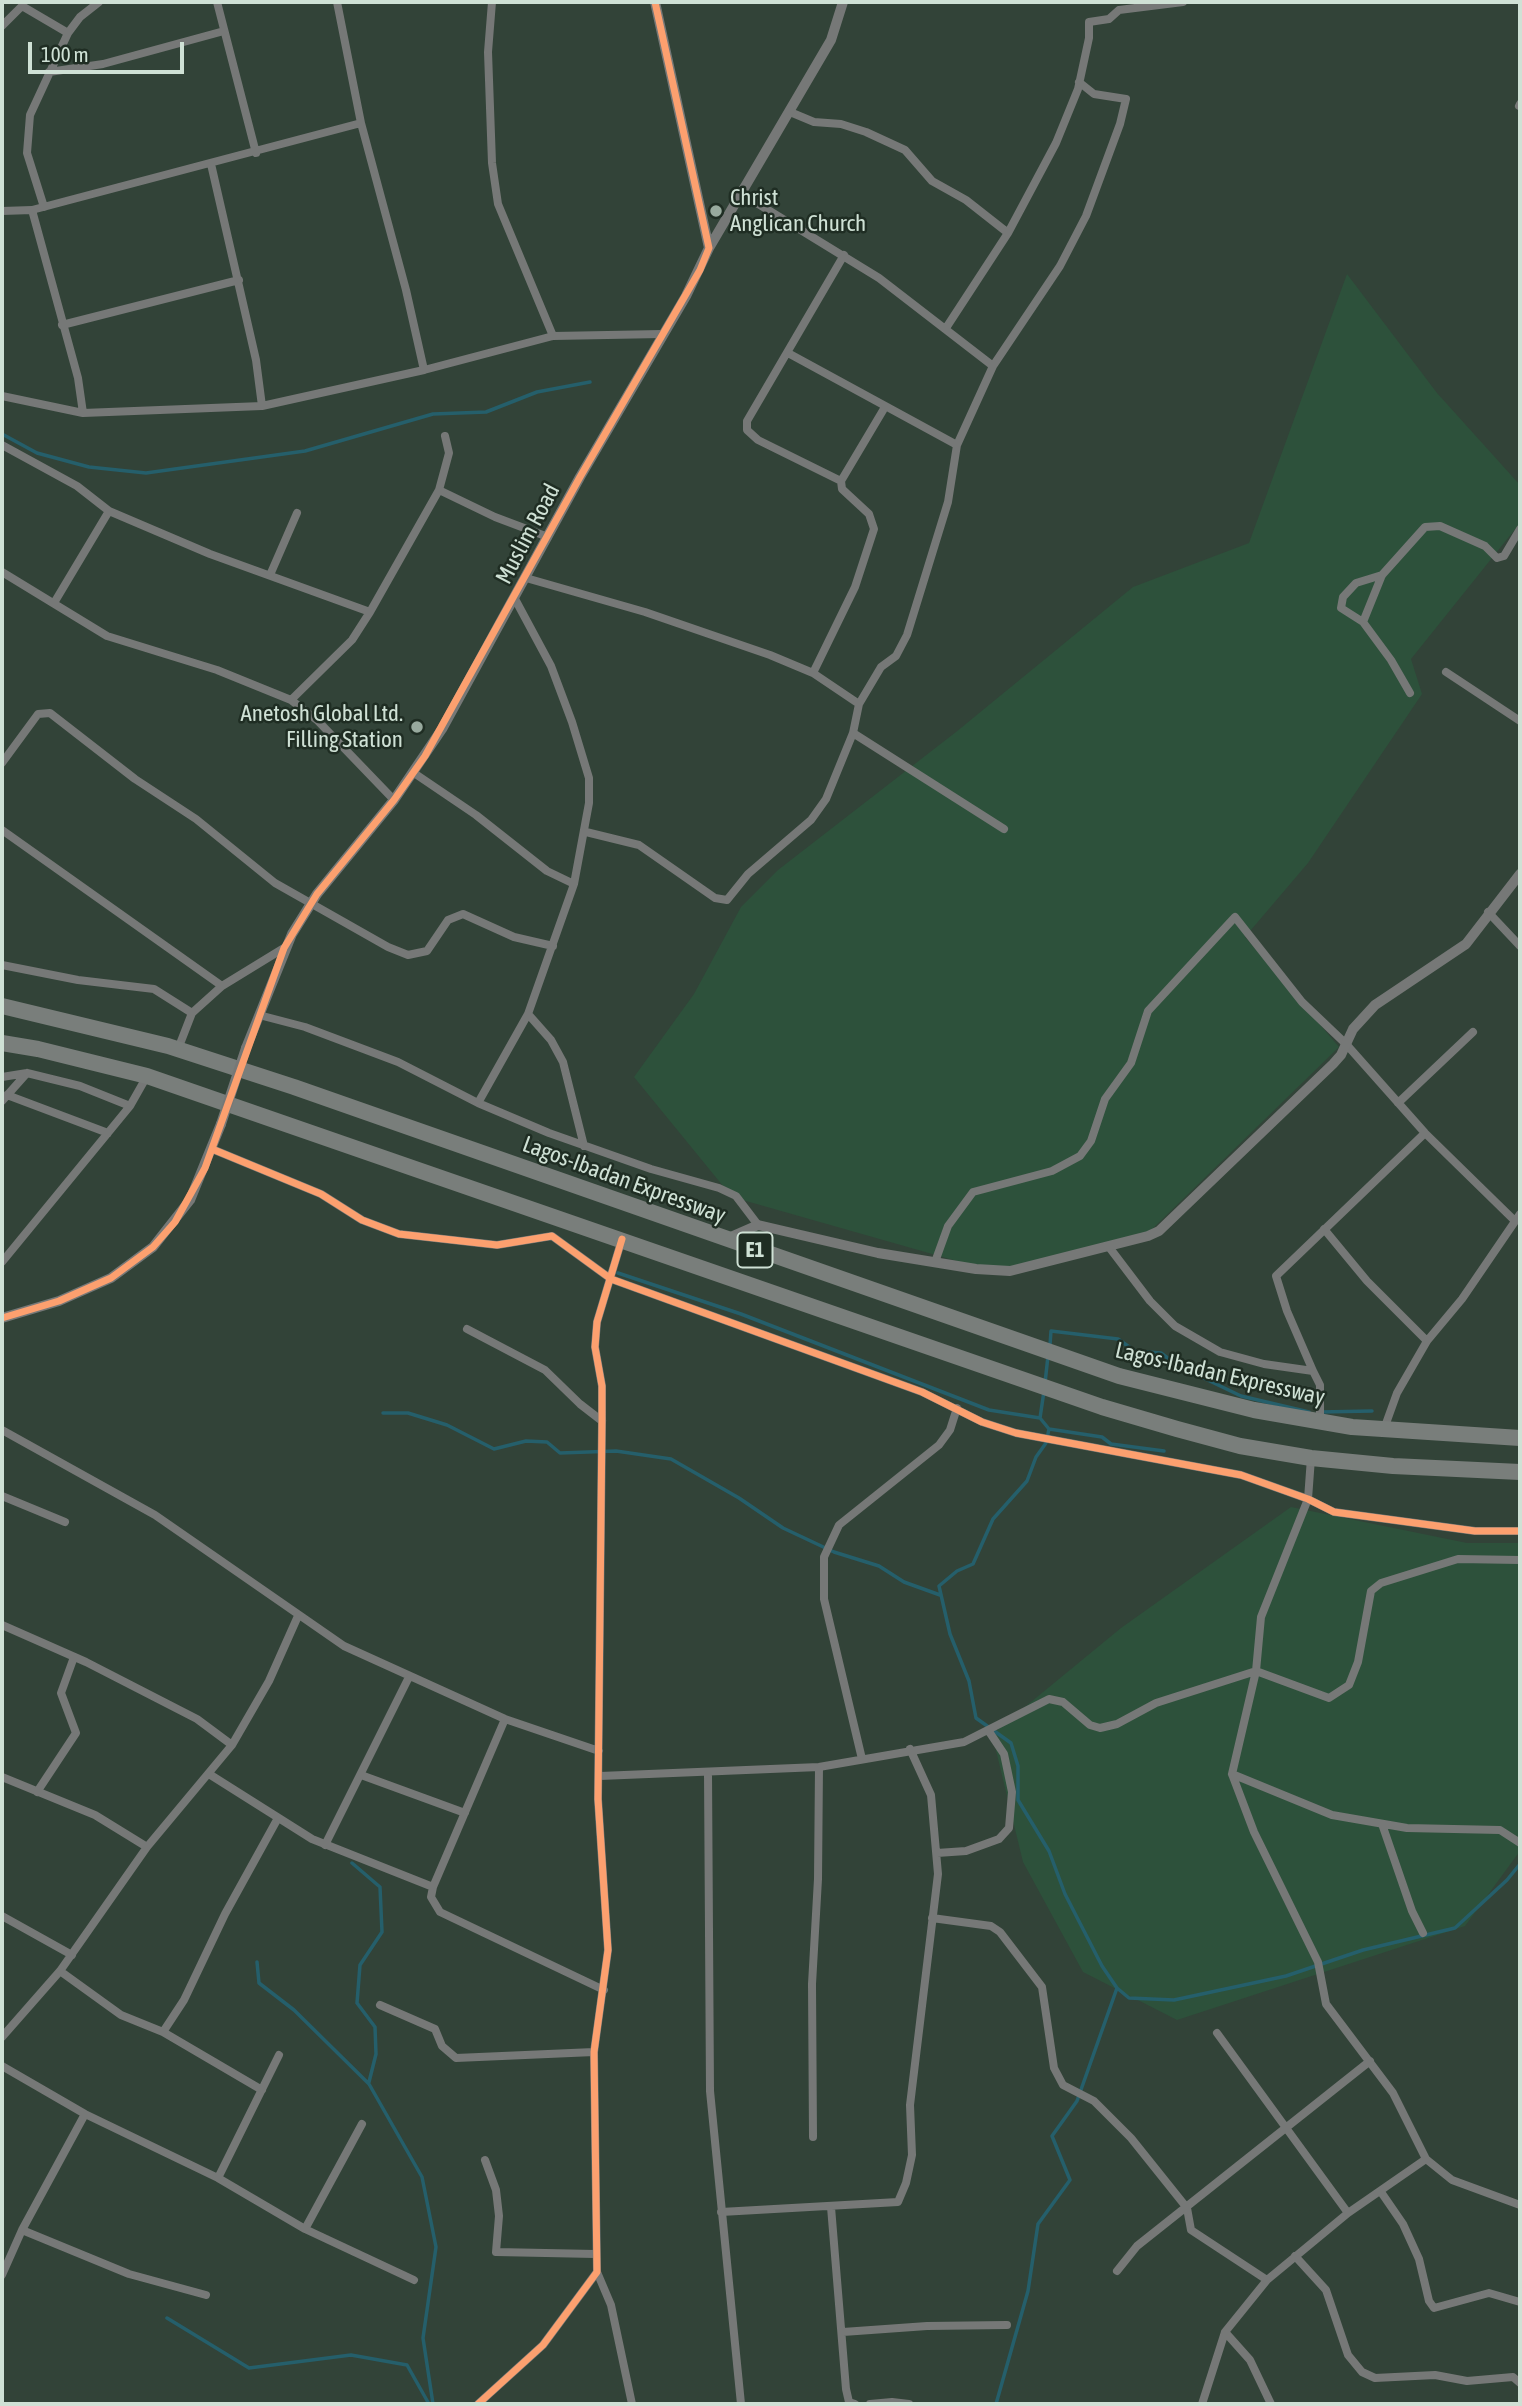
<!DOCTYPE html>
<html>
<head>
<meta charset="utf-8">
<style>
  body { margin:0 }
  #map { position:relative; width:1522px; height:2406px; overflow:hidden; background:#324338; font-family:"Asap Condensed",sans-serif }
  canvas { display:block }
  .frame { position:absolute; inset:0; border:4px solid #cfe1d5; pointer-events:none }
  .scale { position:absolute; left:28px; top:42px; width:156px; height:32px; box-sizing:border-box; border:4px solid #cfe1d5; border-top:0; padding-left:9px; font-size:21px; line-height:24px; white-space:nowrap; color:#cfe1d5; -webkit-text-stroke:5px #1f2d23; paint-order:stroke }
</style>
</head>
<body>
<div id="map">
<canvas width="1522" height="2406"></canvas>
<div class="frame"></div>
<div class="scale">100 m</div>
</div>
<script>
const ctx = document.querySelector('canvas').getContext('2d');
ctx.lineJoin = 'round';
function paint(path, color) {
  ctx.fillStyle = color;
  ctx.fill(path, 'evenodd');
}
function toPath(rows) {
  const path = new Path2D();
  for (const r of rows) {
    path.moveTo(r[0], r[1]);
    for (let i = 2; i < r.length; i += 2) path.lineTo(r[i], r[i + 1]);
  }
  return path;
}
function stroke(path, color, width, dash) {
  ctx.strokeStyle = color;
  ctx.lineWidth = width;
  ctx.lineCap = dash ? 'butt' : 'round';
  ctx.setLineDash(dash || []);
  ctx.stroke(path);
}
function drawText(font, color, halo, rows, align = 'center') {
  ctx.font = font + ' "Asap Condensed",sans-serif';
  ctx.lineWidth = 5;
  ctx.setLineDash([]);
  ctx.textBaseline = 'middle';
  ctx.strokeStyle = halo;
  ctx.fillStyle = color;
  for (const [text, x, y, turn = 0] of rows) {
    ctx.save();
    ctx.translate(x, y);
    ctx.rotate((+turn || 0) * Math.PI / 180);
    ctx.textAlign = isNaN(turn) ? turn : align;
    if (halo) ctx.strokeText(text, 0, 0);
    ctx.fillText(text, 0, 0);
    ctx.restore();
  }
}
const built = toPath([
  [1347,274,1437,393,1520,485,1520,523,1411,659,1422,694,1308,863,1245,937,1339,1047,1144,1237,992,1271,732,1197,634,1077,694,994,741,907,778,870,956,732,1133,587,1249,543],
  [1291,1507,1467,1543,1520,1543,1520,1851,1465,1926,1177,2020,1083,1972,1023,1862,992,1734,1121,1628]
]);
const stream = toPath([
  [2,434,37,453,89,467,146,473,305,451,433,414,486,412,537,392,590,382],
  [618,1273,741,1314,989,1410,1040,1418],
  [1050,1345,1051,1331,1118,1339,1135,1351,1161,1353,1169,1359,1173,1369,1189,1371,1241,1396,1309,1412],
  [1045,1383,1048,1356],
  [1320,1412,1372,1411],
  [383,1413,408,1413,447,1425,494,1449,526,1441,547,1442,560,1453,616,1451,671,1459,739,1498,783,1528,834,1552,879,1566,904,1582,940,1595],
  [1049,1429,1102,1437,1111,1444,1164,1451],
  [352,1863,380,1887,382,1932,360,1965,357,2003,375,2027,376,2054,369,2082],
  [257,1962,259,1983,294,2010,369,2084,422,2177,436,2247,423,2338,433,2404],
  [1117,1988,1129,1998,1174,2000,1286,1976,1363,1950,1455,1928,1507,1880,1520,1864],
  [167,2318,249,2368,351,2355,407,2365,429,2404],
  [996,2404,1028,2291,1038,2224,1070,2180,1052,2136,1077,2101,1117,1988,1102,1966,1065,1894,1049,1851,1018,1800,1018,1766,1011,1743,976,1718,969,1681,950,1634,939,1586,957,1571,973,1564,993,1519,1027,1481,1036,1457,1046,1443,1049,1429,1040,1418,1044,1391]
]);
const minor = toPath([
  [217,2,256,153],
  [337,2,361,123,406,290,424,370],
  [492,2,488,52,492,163,498,204,553,336],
  [2,26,22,6,68,33],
  [49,72,103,64,224,31],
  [1519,106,1520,104],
  [790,112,814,122,841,124,866,132,905,150,932,181,966,200,1008,233],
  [211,164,256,360,262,406],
  [742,194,879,278,993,366],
  [44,207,27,153,30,115,68,33,80,17,99,2],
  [32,210,78,378,83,413],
  [2,211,32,210,361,123],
  [62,325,239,280],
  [946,328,1008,233,1056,143,1078,89,1089,38,1089,22,1109,19,1119,10,1183,2],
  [788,353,957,445],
  [2,396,83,413,262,406,424,370,553,336,662,334],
  [2,445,77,486,109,511,54,603],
  [841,481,758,440,747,430,747,421,844,255],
  [439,490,495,517,548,537],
  [109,511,210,554,370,612],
  [2,572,107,636,217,670,291,700,317,720,394,800],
  [270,575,297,513],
  [526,578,645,612,770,655,813,673,859,704],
  [1363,622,1341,608,1343,597,1356,583,1382,575],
  [1446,672,1520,721],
  [813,673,855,587,874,529,869,514,842,489,841,481,885,407],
  [1410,693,1391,660,1363,622,1382,575,1425,527,1440,526,1485,546,1497,558,1504,556,1520,529],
  [291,700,352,640,370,612,439,490,449,453,445,436],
  [853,733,1004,829],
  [2,763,38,714,50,713,135,779,196,819,275,883,388,947,408,955,427,951,448,920,463,914,514,937,553,946],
  [414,773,476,815,547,871,574,884],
  [2,830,222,986],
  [586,832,639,845,715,898,727,900,748,874,811,820,826,799,853,733,859,704,881,667,896,656,907,635,948,502,957,445,993,366,1060,266,1086,216,1120,124,1126,99,1094,94,1079,82],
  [1488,912,1520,946],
  [2,965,78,980,154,989,192,1013],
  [528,1014,551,1040,563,1062,584,1146],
  [259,1015,305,1027,398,1062,478,1103,549,1133,651,1169,719,1188,736,1196,758,1225],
  [178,1049,192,1013,222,986,284,948],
  [2,1077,27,1073,80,1086,130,1106],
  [7,1095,108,1133],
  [2,1101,27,1073],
  [478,1103,528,1014,574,884,589,803,589,778,572,722,551,666,515,599],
  [1398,1103,1473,1032],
  [212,1149,321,1194,362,1220,399,1234,497,1245,552,1236,611,1279,922,1392,982,1422,1016,1433,1241,1475,1308,1499,1334,1512,1475,1531,1520,1531],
  [1324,1229,1367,1281,1427,1341],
  [1109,1247,1150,1301,1175,1326,1220,1352,1264,1364,1313,1371,1320,1385,1320,1421],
  [2,1262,130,1106,147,1076],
  [935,1262,948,1226,973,1192,1052,1171,1080,1156,1091,1141,1105,1099,1131,1063,1148,1011,1235,917,1302,1002,1346,1044,1425,1133,1515,1221],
  [467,1329,545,1370,580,1404,602,1421],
  [1313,1371,1287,1311,1276,1276,1425,1133],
  [1384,1429,1397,1393,1427,1341,1462,1299,1520,1214],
  [2,1430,155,1515,344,1646,505,1719,599,1751],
  [1311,1458,1308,1499,1261,1617,1256,1671,1232,1774,1254,1832,1318,1962,1326,2004,1393,2093,1426,2159,1452,2180,1520,2205],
  [2,1496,65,1522],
  [2,1625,86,1662,197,1719,232,1745],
  [862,1759,824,1599,824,1557,839,1525,939,1445,950,1430,957,1408],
  [708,1773,710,2091,741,2404],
  [209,1774,312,1839,433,1887,431,1897,440,1912,604,1990],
  [1232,1774,1332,1815,1407,1828,1500,1830,1520,1843],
  [361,1775,465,1813],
  [600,1776,819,1767,964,1742,1049,1699,1063,1702,1090,1725,1100,1728,1117,1724,1156,1703,1256,1671,1329,1698,1349,1685,1358,1662,1371,1591,1381,1583,1458,1559,1520,1560],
  [2,1777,95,1815,147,1847],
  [37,1792,76,1733,61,1693,74,1657],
  [1382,1824,1412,1911,1423,1933],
  [325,1845,409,1677],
  [937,1853,966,1851,999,1839,1009,1828,1012,1792,1004,1754,988,1730],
  [433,1887,505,1719],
  [2,1916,72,1955],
  [932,1918,991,1926,1000,1932,1042,1987,1054,2068,1063,2085,1094,2101,1131,2138,1187,2208,1191,2230,1267,2280],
  [60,1971,121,2015,163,2032,262,2090],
  [380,2005,435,2029,442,2046,456,2058,594,2052],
  [163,2032,184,2000,225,1914,278,1818],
  [1217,2033,1348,2213],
  [2,2037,60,1971,147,1847,232,1745,269,1681,298,1616],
  [2,2066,85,2114,218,2178,305,2229,414,2280],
  [813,2137,812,1984,818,1879,819,1767],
  [485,2160,496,2190,499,2216,496,2252,595,2254],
  [218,2178,279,2055],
  [1381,2192,1403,2224,1419,2259,1429,2301,1434,2308,1489,2293,1520,2302],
  [831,2207,846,2389,849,2402,855,2404],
  [721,2212,898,2202,906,2183,912,2155,910,2105,938,1874,931,1795,910,1749],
  [305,2229,362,2124],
  [22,2230,129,2274,206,2295],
  [1295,2256,1326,2290,1348,2355,1362,2372,1375,2378,1435,2375,1467,2381,1513,2377,1520,2383],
  [1117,2271,1137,2246,1370,2061],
  [597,2272,611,2305,632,2404],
  [2,2275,22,2230,85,2114],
  [843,2332,927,2326,1007,2325],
  [1225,2332,1250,2360,1271,2404],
  [478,2404,543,2345,597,2272,594,2052,608,1950,598,1799,602,1421,602,1386,595,1347,597,1322,622,1239],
  [870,2404,892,2402,909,2404],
  [1202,2404,1225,2332,1267,2280,1348,2213,1426,2159]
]);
const tertiary = toPath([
  [709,248,831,40,843,2],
  [246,1048,292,934,317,894,394,800,442,729,580,477,686,296,709,248,655,2],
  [726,1239,758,1225,878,1253,976,1269,1010,1271,1148,1236,1159,1231,1333,1064,1341,1055,1353,1029,1375,1005,1466,944,1520,874],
  [2,1318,59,1301,111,1278,153,1247,190,1200,221,1124]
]);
const motorway = toPath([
  [2,1006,168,1046,294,1087,1119,1376,1254,1410,1352,1427,1520,1438],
  [2,1043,38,1049,147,1076,1102,1407,1177,1429,1240,1446,1311,1458,1393,1466,1520,1472]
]);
const tertiaryBridge = toPath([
  [221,1124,246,1048]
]);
const cycleway = toPath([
  [212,1149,321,1194,362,1220,399,1234,497,1245,552,1236,611,1279,922,1392,982,1422,1016,1433,1241,1475,1308,1499,1334,1512,1475,1531,1520,1531],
  [2,1318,59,1301,111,1278,153,1247,175,1222,205,1168,284,948,317,894,394,800,425,756,580,477,700,270,709,248,655,2],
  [478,2404,543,2345,597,2272,594,2052,608,1950,598,1799,602,1421,602,1386,595,1347,597,1322,622,1239]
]);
const markers = [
  [716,211,7,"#98aa9e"],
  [417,727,7,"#98aa9e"]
];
const shields = [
  [755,1250,35]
];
const shieldNames = [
  ["E1",755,1250]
];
const poiNames = [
  ["Christ",730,198],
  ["Anglican Church",730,224],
  ["Anetosh Global Ltd.",403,714,"right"],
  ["Filling Station",403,740,"right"]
];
const streetNames = [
  ["Muslim Road",528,534,-62],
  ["Lagos-Ibadan Expressway",624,1180,20],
  ["Lagos-Ibadan Expressway",1220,1374,13]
];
paint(built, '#2d513b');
stroke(stream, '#255f6b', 3.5);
stroke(minor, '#767877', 8);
stroke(tertiary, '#767877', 10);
stroke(motorway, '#797e7b', 16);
stroke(tertiaryBridge, '#767877', 10);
stroke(cycleway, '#fca06f', 7);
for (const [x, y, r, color] of markers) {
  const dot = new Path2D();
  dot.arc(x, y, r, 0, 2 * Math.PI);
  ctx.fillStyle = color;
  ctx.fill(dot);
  stroke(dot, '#1f2d23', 2.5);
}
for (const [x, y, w] of shields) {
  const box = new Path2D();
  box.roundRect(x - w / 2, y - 17.5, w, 35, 5);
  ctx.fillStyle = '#1f2d23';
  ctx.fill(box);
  stroke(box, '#cfe1d5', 2);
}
drawText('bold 21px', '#cfe1d5', null, shieldNames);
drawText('23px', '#cfe1d5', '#1f2d23', poiNames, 'left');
drawText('23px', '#cfe1d5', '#1f2d23', streetNames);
</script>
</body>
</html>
